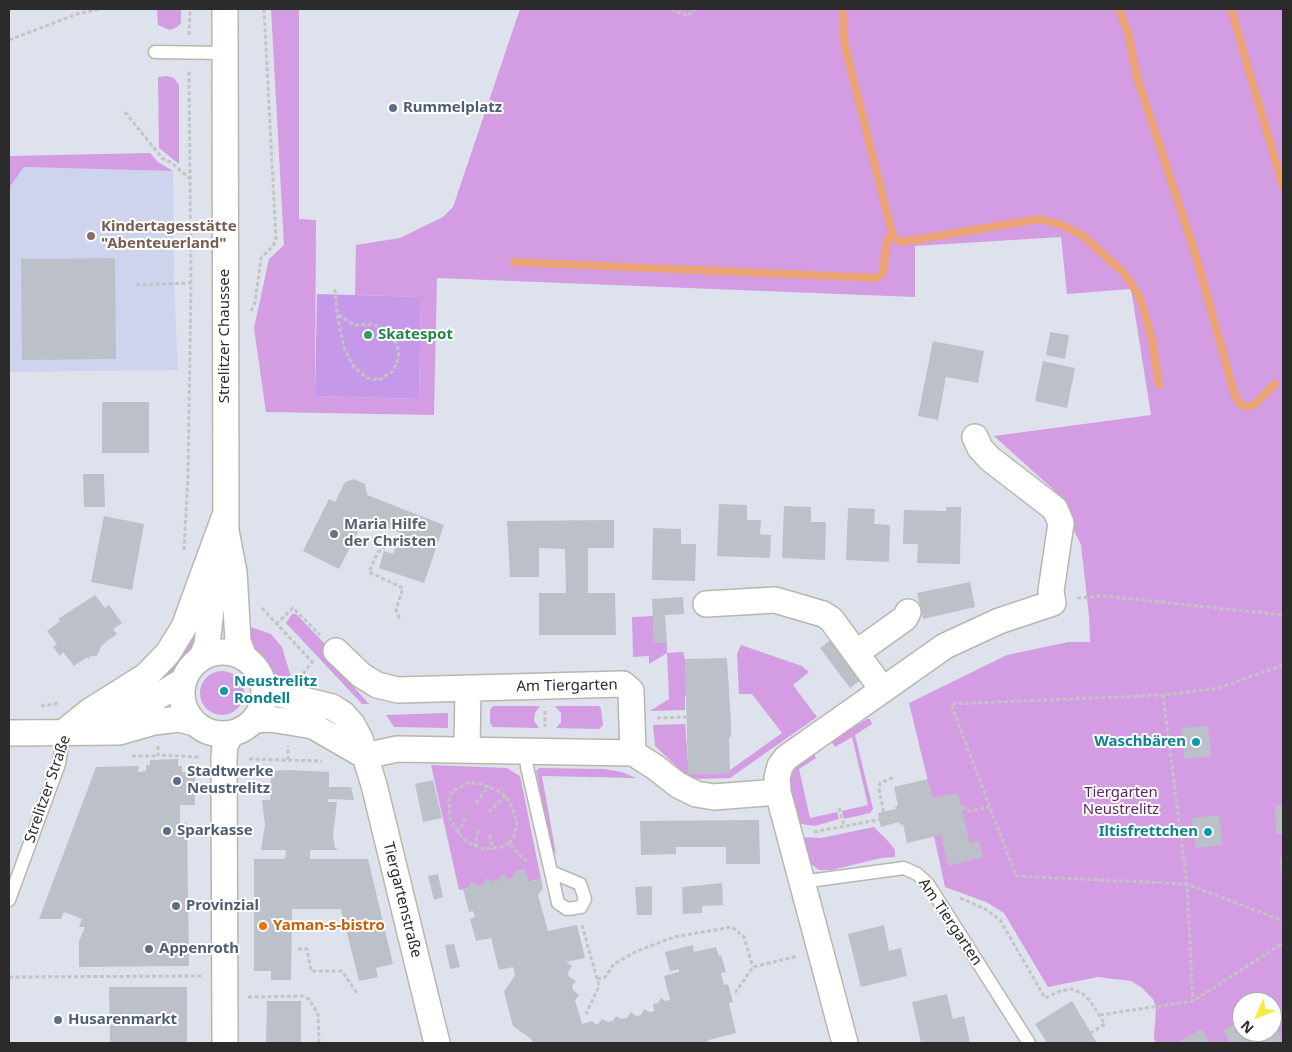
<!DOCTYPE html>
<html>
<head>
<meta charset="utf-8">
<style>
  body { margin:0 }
  #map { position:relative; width:1292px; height:1052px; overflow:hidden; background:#dee2ed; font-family:"Noto Sans",sans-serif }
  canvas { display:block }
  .frame { position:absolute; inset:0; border:10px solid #2b2b2b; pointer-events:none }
  .north { position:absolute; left:1232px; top:992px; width:50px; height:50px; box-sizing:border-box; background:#fff; border:1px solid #aaa; border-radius:50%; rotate:225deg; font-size:14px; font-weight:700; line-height:20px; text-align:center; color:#2b2b2b }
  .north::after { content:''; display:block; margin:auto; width:18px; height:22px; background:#f6ec42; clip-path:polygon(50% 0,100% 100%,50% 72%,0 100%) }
</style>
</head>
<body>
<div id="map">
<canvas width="1292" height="1052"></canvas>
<div class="frame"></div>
<div class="north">N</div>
</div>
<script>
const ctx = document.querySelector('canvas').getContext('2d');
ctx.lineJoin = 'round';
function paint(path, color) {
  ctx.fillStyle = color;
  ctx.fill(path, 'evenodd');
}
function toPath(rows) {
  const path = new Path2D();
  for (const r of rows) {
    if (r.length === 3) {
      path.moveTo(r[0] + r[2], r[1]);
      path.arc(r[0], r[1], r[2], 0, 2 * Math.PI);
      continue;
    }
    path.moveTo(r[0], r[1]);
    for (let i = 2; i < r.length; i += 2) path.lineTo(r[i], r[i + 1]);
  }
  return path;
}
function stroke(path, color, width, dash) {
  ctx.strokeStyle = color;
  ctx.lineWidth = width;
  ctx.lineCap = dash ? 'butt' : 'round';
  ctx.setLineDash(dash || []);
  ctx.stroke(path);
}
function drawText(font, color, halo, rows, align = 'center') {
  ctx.font = font + ' "Noto Sans",sans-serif';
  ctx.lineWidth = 4;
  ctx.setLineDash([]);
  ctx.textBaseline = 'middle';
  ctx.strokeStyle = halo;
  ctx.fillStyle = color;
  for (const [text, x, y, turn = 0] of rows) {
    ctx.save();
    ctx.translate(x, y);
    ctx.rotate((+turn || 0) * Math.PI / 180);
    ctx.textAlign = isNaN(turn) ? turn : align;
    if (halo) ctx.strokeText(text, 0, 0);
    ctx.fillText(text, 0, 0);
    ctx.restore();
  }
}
const education = toPath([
  [24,167,173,171,174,283,178,370,9,372,9,188]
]);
const green = toPath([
  [157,9,181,9,181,23,177,27,170,30,158,25],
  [271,9,299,9,299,219,316,220,315,396,419,399,421,297,355,295,356,245,400,238,443,217,453,207,520,9,1283,9,1283,1043,1156,1043,1154,1038,1156,1007,1153,999,1141,987,1131,981,1098,977,1048,987,1004,913,986,902,945,887,934,836,935,797,932,798,909,703,1007,655,1068,642,1090,642,1089,616,1081,545,1055,491,994,436,1151,415,1131,289,1067,294,1061,237,915,246,915,297,437,278,434,415,266,412,254,328,269,259,284,245],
  [1242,1002,1272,1002,1272,1032,1242,1032],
  [167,76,174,78,179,85,179,164,159,148,158,77],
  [150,153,158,162,173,171,24,167,9,188,9,156],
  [292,614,296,614,327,646,330,660,369,704,362,704,286,623],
  [653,616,654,643,667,643,667,653,683,652,685,659,687,696,685,696,685,710,650,711,669,699,667,653,649,664,649,656,633,657,632,617],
  [248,626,271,634,282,647,292,681,291,684,287,686,275,678,251,649],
  [190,628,200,628,195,646,170,678,153,693,162,670],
  [741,645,802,666,809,672,793,685,817,717,730,778,696,779,688,777,655,746,653,725,685,724,689,774,730,773,730,770,782,733,752,694,739,694,737,654],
  [222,693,22],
  [493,706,540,706,535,713,534,721,539,728,493,727,490,723,490,710],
  [555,706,599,706,601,709,603,725,599,729,556,728,561,722,561,713],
  [448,713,448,728,394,727,386,715],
  [867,719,870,719,872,724,855,735,873,809,870,813,844,819,842,811,868,805,852,737,835,747,831,741],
  [814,754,816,758,799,769,810,818,837,812,839,819,815,826,801,824,791,816,785,791,791,768],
  [431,765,507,768,520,776,541,879,528,882,525,870,516,871,512,878,507,878,502,875,498,881,492,882,487,879,483,884,477,886,472,882,468,888,459,890],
  [539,768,605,769,622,772,636,778,542,776,556,854,552,849,536,771],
  [874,827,888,841,895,850,895,857,881,858,832,870,819,870,811,864,803,855,797,837,821,838]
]);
const pitch = toPath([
  [317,294,421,297,419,399,315,396]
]);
const stream = toPath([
  [1119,9,1129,36,1137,77,1196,256,1235,396,1241,405,1247,407,1254,405,1275,384],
  [1231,9,1283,187],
  [843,11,844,42,893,237,902,242,1039,219,1062,225,1083,236,1125,274,1140,298,1152,339,1159,385],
  [514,262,876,278,883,273,887,240,893,237]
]);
const building = toPath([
  [115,258,116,359,22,360,21,259],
  [1050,332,1069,335,1065,359,1046,355],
  [933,341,984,351,978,383,946,377,938,420,918,416],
  [1043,361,1075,368,1067,408,1035,401],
  [102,402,149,402,149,453,102,453],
  [83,474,104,474,105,507,84,507],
  [354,479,365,484,367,495,444,525,424,583,379,568,384,551,393,554,400,533,365,518,339,569,303,551,329,499,335,502,345,482],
  [719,504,747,505,747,520,761,520,760,534,771,535,770,558,717,556],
  [784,506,811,507,811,522,826,522,825,560,782,558],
  [946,507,961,507,960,564,917,563,918,544,903,544,904,510,946,511],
  [848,508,875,509,874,524,890,525,889,562,846,560],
  [104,516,144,524,132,590,91,582],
  [614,520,614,548,588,548,588,593,615,593,616,635,539,635,539,593,566,593,565,549,539,548,539,577,510,577,507,521],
  [653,528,681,529,681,544,696,544,695,581,652,580],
  [970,582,975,607,923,619,917,593],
  [95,595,105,608,109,605,122,623,113,629,117,634,102,645,97,656,91,656,88,659,87,657,74,666,63,652,60,656,53,647,57,644,47,631,60,621,58,619],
  [683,597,684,614,665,615,667,643,654,643,652,599],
  [832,639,862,679,850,688,820,648],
  [727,658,731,723,731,737,729,737,730,773,688,774,685,659],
  [1208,726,1211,756,1184,759,1181,728],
  [178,759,178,766,182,766,182,772,195,772,195,805,180,805,180,823,187,823,189,966,79,967,79,941,85,927,79,927,82,919,64,912,61,919,39,919,96,767,139,766,138,772,146,771,146,765,150,765,150,760],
  [290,770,329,772,329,787,351,787,354,800,328,799,328,802,337,802,333,835,335,848,339,850,310,850,310,859,368,859,393,964,376,968,378,977,359,981,341,909,292,909,291,980,271,980,271,971,254,971,254,859,285,859,286,850,261,850,265,825,262,800,270,800,271,771],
  [928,779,932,798,958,793,970,843,979,841,983,857,948,866,941,835,907,843,903,824,900,825,899,822,881,827,878,813,896,809,895,806,898,806,894,787],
  [433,780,442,818,423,822,415,784],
  [1275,805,1283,805,1283,834,1276,834],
  [1219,815,1223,845,1196,848,1192,818],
  [759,820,760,864,726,864,726,847,676,847,676,854,641,855,640,821],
  [1283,857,1283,877,1282,877,1279,858],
  [525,869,528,882,541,879,543,888,538,895,548,931,577,925,585,958,566,962,572,966,568,972,569,977,576,981,572,986,573,990,579,995,575,1000,582,1024,592,1021,597,1025,602,1019,608,1022,613,1021,616,1016,621,1019,627,1018,631,1012,636,1016,641,1015,644,1009,650,1012,654,1011,653,1004,658,1003,661,998,665,1001,670,1000,664,976,679,972,679,969,670,971,665,952,693,945,694,952,716,947,719,956,721,955,726,972,721,973,724,985,728,984,733,1002,729,1003,736,1033,709,1040,707,1043,533,1043,531,1039,513,1026,504,992,515,975,513,967,499,970,491,938,476,941,470,919,475,917,473,911,469,912,463,889,468,888,472,882,477,886,483,884,487,878,492,882,498,881,502,875,507,878,512,878,516,871],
  [438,874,443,897,434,900,428,876],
  [722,883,723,905,702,906,702,913,683,914,682,887],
  [652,886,652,915,637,915,635,887],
  [884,925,889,951,901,948,907,976,861,987,848,934],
  [454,944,460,967,450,969,445,945],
  [109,987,187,987,187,1043,110,1043],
  [947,994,953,1019,964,1016,970,1043,921,1043,912,1002],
  [267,1001,301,1001,301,1043,266,1043],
  [1072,1001,1091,1033,1097,1043,1047,1043,1035,1024],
  [1272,1017,1282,1041,1276,1043,1229,1043,1223,1029,1242,1022,1242,1032,1272,1032],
  [1201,1029,1210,1043,1177,1043]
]);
const path = toPath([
  [671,9,688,16,695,9],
  [189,35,190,9],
  [9,40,77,14,99,9],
  [125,112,162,158,172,163,190,179],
  [136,285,191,283],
  [335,289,337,314,344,348,354,367,367,378,379,380,393,371,399,357,397,344,385,330,372,324,354,325,337,314],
  [251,311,255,303,261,258,273,246,276,240,264,9],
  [397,540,392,541,378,552,369,572,403,588,396,610,400,620],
  [184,550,188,476,191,283,189,71],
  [1077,598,1104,596,1283,615],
  [262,608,314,664],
  [276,624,293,608,320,635],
  [1283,665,1219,688,1163,695,951,704,1016,876,1187,884,1283,921],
  [303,674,312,662],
  [1163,695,1187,884,1193,1001],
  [41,706,60,703],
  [545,711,545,727],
  [657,718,686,717],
  [158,746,158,755,200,757],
  [132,756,158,756],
  [249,759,322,761],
  [288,760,288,746],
  [476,803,489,786],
  [937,806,952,803,970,811,989,807],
  [839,808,844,826],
  [489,812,505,796],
  [885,818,879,790,880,783,895,777],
  [814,832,898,816],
  [457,833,461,828,466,815],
  [490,835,492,849],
  [509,843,502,847,484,849,465,841,450,820,449,797,454,790,468,783,480,784,497,790,505,796,510,802,517,822,514,837,509,843,523,859,529,862],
  [475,847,478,829],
  [960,898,985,909,1000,920,1045,998,1060,991,1072,989,1083,994,1090,1001,1105,1024,1091,1033],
  [582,925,599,986,586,1014],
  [298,949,307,949,311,971,342,971,357,993],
  [9,977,201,976],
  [597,979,605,977,614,964,637,951,674,937,732,927,744,937,753,967],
  [735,993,753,967,798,956],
  [248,997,303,996,309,999,318,1014,319,1043],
  [1100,1015,1193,1001,1283,943]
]);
const lane = toPath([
  [155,52,224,53],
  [526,750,527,767,551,872,558,903,567,909,581,907,585,899,580,884,551,872],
  [803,884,816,880,904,868,917,874,928,884,1029,1043],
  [9,900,59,764,64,732]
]);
const street = toPath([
  [225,9,226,531,234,572,238,642,244,657],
  [706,604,775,600,823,614,831,619,883,690],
  [336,651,361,675,377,685,398,690,623,684,631,691,633,753],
  [223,693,41],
  [856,653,905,618,908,612],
  [202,657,207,644,216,567],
  [265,686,275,693,332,707,343,714,352,724,360,739,374,785,437,1043],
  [254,720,271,719,313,726,365,756],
  [98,728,114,714,149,702,183,681],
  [64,732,90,711,147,675,168,653,184,627,224,518],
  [9,733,119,732,154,722,179,719,195,723],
  [467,749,468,688],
  [365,756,397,749,633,753,655,767,678,785,696,794,714,797,778,792,777,778,780,766,786,758,945,646,999,621,1053,603,1051,591,1061,523,1055,509,989,458,980,448,975,437],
  [778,792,845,1043],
  [225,1043,224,758,225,745,231,734]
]);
const markers = [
  [393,108,5,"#5c6f8a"],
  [91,236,5,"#8d6e63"],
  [368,335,5,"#2e9e5b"],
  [334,534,5,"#6b7280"],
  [224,691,5,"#0f9aa8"],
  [1196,742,5,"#0f9aa8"],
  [177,781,5,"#5c6f8a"],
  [167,831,5,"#5c6f8a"],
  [1208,832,5,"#0f9aa8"],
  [176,906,5,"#5c6f8a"],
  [263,926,5,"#e8710a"],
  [149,949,5,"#5c6f8a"],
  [58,1020,5,"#5c6f8a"]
];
const serviceNames = [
  ["Rummelplatz",403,108],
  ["Stadtwerke",187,772],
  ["Neustrelitz",187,789],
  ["Sparkasse",177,831],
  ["Provinzial",186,906],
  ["Appenroth",159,949],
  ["Husarenmarkt",68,1020]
];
const educationNames = [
  ["Kindertagesstätte",101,227],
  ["\"Abenteuerland\"",101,244]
];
const leisureNames = [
  ["Skatespot",378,335]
];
const streetNames = [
  ["Strelitzer Chaussee",225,336,-90],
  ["Am Tiergarten",567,686,-1],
  ["Strelitzer Straße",48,789,-71],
  ["Tiergartenstraße",402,900,76],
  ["Am Tiergarten",950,922,56]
];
const worshipNames = [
  ["Maria Hilfe",344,525],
  ["der Christen",344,542]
];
const cultureNames = [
  ["Neustrelitz",234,682,"left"],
  ["Rondell",234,699,"left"],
  ["Waschbären",1186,742],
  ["Iltisfrettchen",1198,832]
];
const parkNames = [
  ["Tiergarten",1121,793],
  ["Neustrelitz",1121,810]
];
const foodNames = [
  ["Yaman-s-bistro",273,926]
];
paint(education, '#ced4ee');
paint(green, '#d49ce2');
paint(pitch, '#c598e9');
stroke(stream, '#eca474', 8);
paint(building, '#bcc0c8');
stroke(lane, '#b8b7ab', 15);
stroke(street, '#b8b7ab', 28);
stroke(path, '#c4c4c4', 3, [4, 2.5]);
stroke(lane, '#fff', 12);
stroke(street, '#fff', 25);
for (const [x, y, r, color] of markers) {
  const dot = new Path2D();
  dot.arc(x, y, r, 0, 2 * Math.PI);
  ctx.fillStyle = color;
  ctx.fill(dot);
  stroke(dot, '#fff', 2);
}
drawText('bold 15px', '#4e5e75', '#fff', serviceNames, 'left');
drawText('bold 15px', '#785e54', '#fff', educationNames, 'left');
drawText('bold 15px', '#27864d', '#fff', leisureNames, 'left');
drawText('15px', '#2b2b2b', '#fff', streetNames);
drawText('bold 15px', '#5b616d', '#fff', worshipNames, 'left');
drawText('bold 15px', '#0d838f', '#fff', cultureNames, 'right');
drawText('15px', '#621c68', '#fff', parkNames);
drawText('bold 15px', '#c56008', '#fff', foodNames, 'left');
</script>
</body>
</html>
